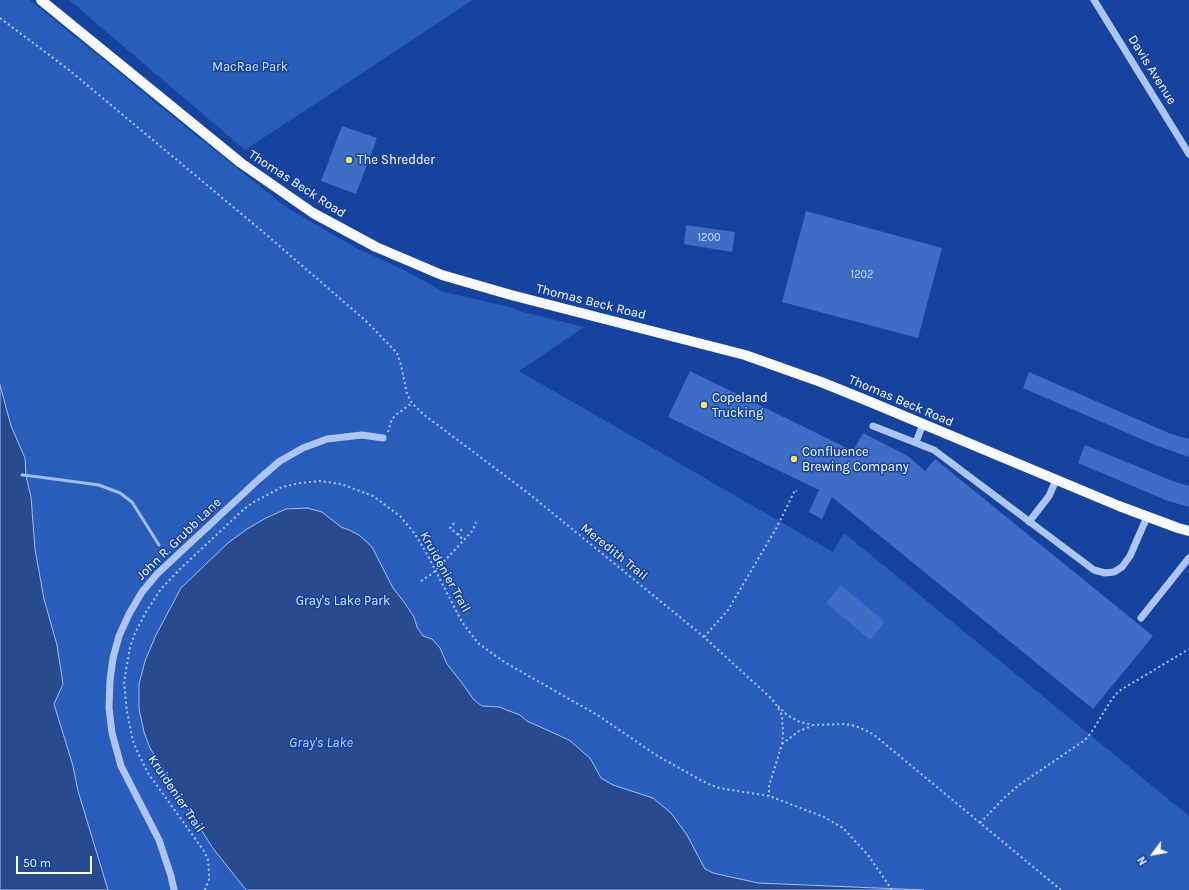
<!DOCTYPE html>
<html>
<head>
<meta charset="utf-8">
<style>
  body { margin:0 }
  #map { position:relative; width:1189px; height:890px; overflow:hidden; background:#15439d; font-family:Karla,sans-serif }
  canvas { display:block }
  .north { position:absolute; left:1133px; top:834px; width:40px; height:40px; -webkit-text-stroke:3px #15439d; paint-order:stroke; rotate:238deg; font-size:11px; font-weight:700; line-height:16px; text-align:center; color:#fff }
  .north::after { content:''; display:block; margin:auto; width:14px; height:18px; background:#fff; clip-path:polygon(50% 0,100% 100%,50% 72%,0 100%) }
  .scale { position:absolute; left:16px; top:856px; width:76px; height:18px; box-sizing:border-box; border:2px solid #fff; border-top:0; padding-left:5px; font-size:12px; line-height:14px; white-space:nowrap; color:#fff; -webkit-text-stroke:3px #15439d; paint-order:stroke }
</style>
</head>
<body>
<div id="map">
<canvas width="1189" height="890"></canvas>
<div class="north">N</div>
<div class="scale">50 m</div>
</div>
<script>
const ctx = document.querySelector('canvas').getContext('2d');
ctx.lineJoin = 'round';
function paint(path, color) {
  ctx.fillStyle = color;
  ctx.fill(path, 'evenodd');
}
function toPath(rows) {
  const path = new Path2D();
  for (const r of rows) {
    path.moveTo(r[0], r[1]);
    for (let i = 2; i < r.length; i += 2) path.lineTo(r[i], r[i + 1]);
  }
  return path;
}
function stroke(path, color, width, dash) {
  ctx.strokeStyle = color;
  ctx.lineWidth = width;
  ctx.lineCap = dash ? 'butt' : 'round';
  ctx.setLineDash(dash || []);
  ctx.stroke(path);
}
function drawText(font, color, halo, rows, align = 'center') {
  ctx.font = font + ' Karla,sans-serif';
  ctx.lineWidth = 3;
  ctx.setLineDash([]);
  ctx.textBaseline = 'middle';
  ctx.strokeStyle = halo;
  ctx.fillStyle = color;
  for (const [text, x, y, turn = 0] of rows) {
    ctx.save();
    ctx.translate(x, y);
    ctx.rotate((+turn || 0) * Math.PI / 180);
    ctx.textAlign = isNaN(turn) ? turn : align;
    if (halo) ctx.strokeText(text, 0, 0);
    ctx.fillText(text, 0, 0);
    ctx.restore();
  }
}
const green = toPath([
  [0,0,30,0,203,141,286,207,358,249,402,269,444,292,514,308,519,311,584,327,519,371,833,552,844,533,1189,816,1189,890,108,890,78,791,73,766,54,704,63,684,60,663,56,641,44,599,35,549,32,510,0,397],
  [69,0,473,0,245,150]
]);
const water = toPath([
  [0,385,11,426,25,458,26,476,31,497,35,549,44,599,57,645,63,684,54,704,73,766,78,791,108,890,0,890,0,385],
  [307,508,322,512,341,527,349,530,359,535,372,547,393,588,404,602,414,617,417,627,423,636,432,639,440,648,447,664,462,683,474,700,482,706,499,707,520,715,527,721,569,740,590,758,601,778,613,785,653,798,671,813,687,835,705,869,713,873,758,883,924,890,246,890,212,847,150,748,144,732,139,709,139,684,145,661,156,635,181,588,228,543,247,529,266,518,286,509,307,508]
]);
const stream = toPath([
  [22,475,39,477,99,485,120,493,132,502,159,545]
]);
const building = toPath([
  [342,126,377,138,356,194,321,181],
  [806,211,942,248,918,338,782,302],
  [686,225,735,232,732,252,684,244],
  [690,371,853,451,863,433,908,456,925,471,935,459,1153,636,1093,709,832,497,822,519,809,512,819,490,668,417],
  [1029,372,1171,434,1189,439,1189,457,1155,445,1023,388],
  [1085,445,1175,482,1189,486,1189,507,1168,501,1078,463],
  [841,585,885,622,870,640,826,603]
]);
const path = toPath([
  [0,18,69,70,262,231,366,321,397,353,401,365,407,394,412,403,423,414,528,493,670,609,704,637,772,699,777,706,782,715,783,734,782,744,769,786,769,796],
  [388,432,392,419,397,414,412,403],
  [454,523,450,528,464,540],
  [458,535,462,529],
  [421,581,433,573,464,540,473,530,476,522],
  [704,637,728,610,777,527,795,490,797,491],
  [778,706,787,715,800,722,813,725,844,724,856,726,873,734,1061,890],
  [782,744,799,731,812,726],
  [980,823,1005,797,1019,785,1085,740,1091,733,1112,699,1119,691,1189,649],
  [205,890,209,879,209,871,208,860,204,851,148,773,138,753,133,741,127,712,124,682,130,647,135,633,146,612,161,589,180,569,243,510,252,503,282,487,300,483,320,481,341,484,373,496,400,516,415,534,427,554,462,622,478,643,493,654,506,663,599,716,656,755,706,783,719,788,769,796,824,817,843,828,868,855,892,890]
]);
const minor = toPath([
  [1094,0,1189,154],
  [873,426,934,450,1094,570,1105,573,1114,572,1122,567,1130,556,1147,517],
  [916,442,923,424],
  [1029,522,1049,496,1056,480],
  [1141,618,1189,558],
  [174,890,171,876,159,840,121,766,112,733,109,708,110,680,113,658,119,636,129,614,142,592,157,574,259,479,280,461,303,448,327,439,362,435,383,438]
]);
const major = toPath([
  [41,0,241,163,313,213,376,247,442,275,511,295,745,355,821,382,868,401,1119,506,1178,528,1189,531]
]);
const markers = [
  [349,160,4,"#ffe36e"],
  [704,405,4,"#ffe36e"],
  [794,459,4,"#ffe36e"]
];
const numberNames = [
  ["1200",709,238],
  ["1202",862,275]
];
const parkNames = [
  ["MacRae Park",250,67],
  ["Gray's Lake Park",343,601]
];
const streetNames = [
  ["Davis Avenue",1152,70,58],
  ["Thomas Beck Road",297,184,33],
  ["Thomas Beck Road",591,302,14],
  ["Thomas Beck Road",901,401,23],
  ["John R. Grubb Lane",179,539,-44],
  ["Meredith Trail",614,552,39],
  ["Kruidenier Trail",445,572,61],
  ["Kruidenier Trail",176,794,56]
];
const poiNames = [
  ["The Shredder",357,160],
  ["Copeland",712,398],
  ["Trucking",712,413],
  ["Confluence",802,452],
  ["Brewing Company",802,467]
];
const waterNames = [
  ["Gray's Lake",321,743]
];
paint(green, '#285dbb');
paint(water, '#284a8e');
stroke(water, '#9ebef6', 1);
stroke(stream, '#9ebef6', 3);
paint(building, '#3d6dc4');
stroke(path, '#acc5f3', 2, [2, 3]);
stroke(minor, '#acc5f3', 7);
stroke(major, '#f8faff', 10);
for (const [x, y, r, color] of markers) {
  const dot = new Path2D();
  dot.arc(x, y, r, 0, 2 * Math.PI);
  ctx.fillStyle = color;
  ctx.fill(dot);
  stroke(dot, '#15439d', 1.5);
}
drawText('11px', '#cedaf0', null, numberNames);
drawText('13px', '#d4e3fd', '#15439d', parkNames);
drawText('13px', '#fff', '#15439d', streetNames);
drawText('13px', '#fff', '#15439d', poiNames, 'left');
drawText('italic 14px', '#b8d0fa', '#15439d', waterNames);
</script>
</body>
</html>
